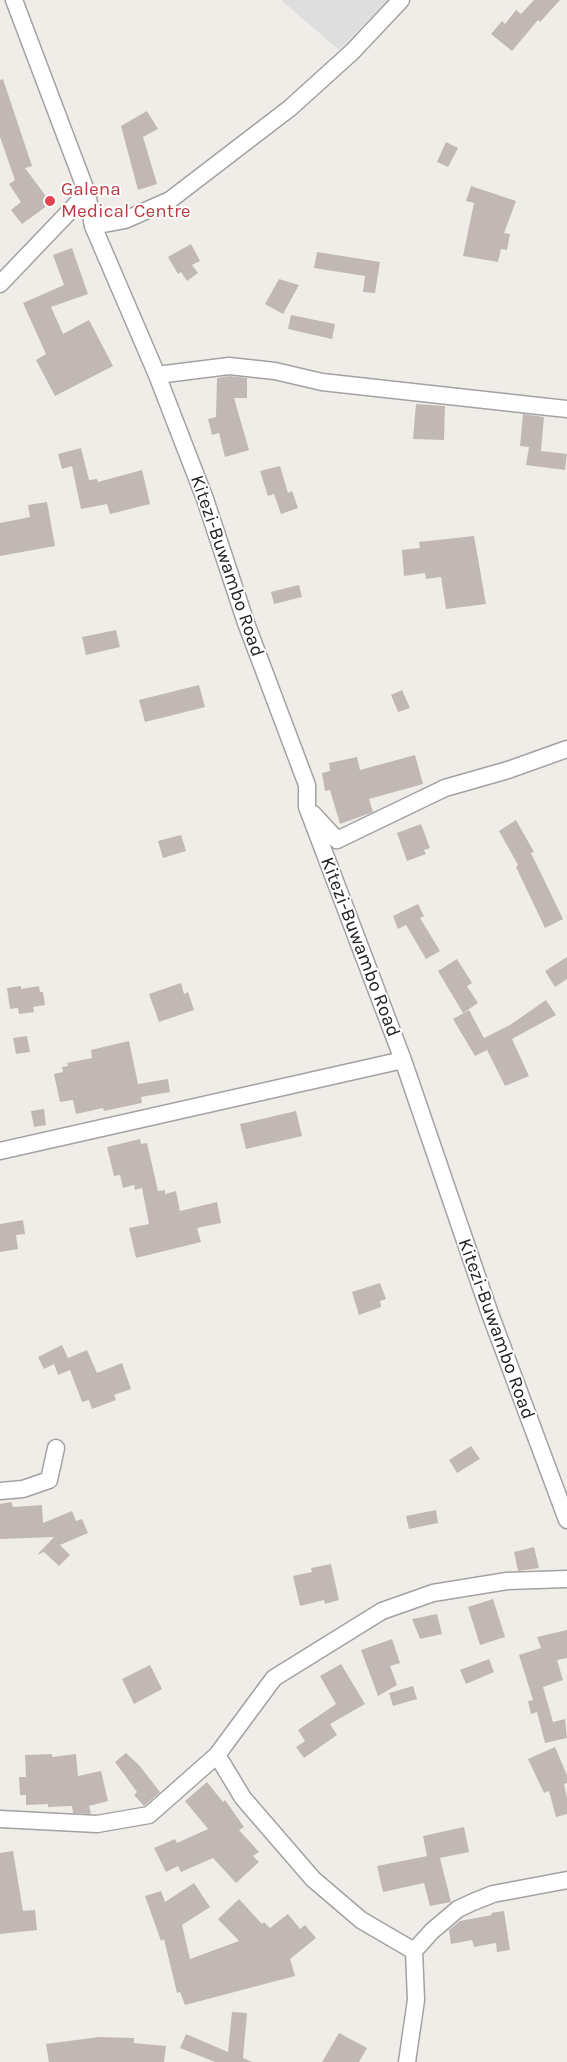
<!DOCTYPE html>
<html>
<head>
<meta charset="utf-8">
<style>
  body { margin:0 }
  canvas { display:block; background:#f0ede8 }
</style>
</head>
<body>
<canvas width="567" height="2062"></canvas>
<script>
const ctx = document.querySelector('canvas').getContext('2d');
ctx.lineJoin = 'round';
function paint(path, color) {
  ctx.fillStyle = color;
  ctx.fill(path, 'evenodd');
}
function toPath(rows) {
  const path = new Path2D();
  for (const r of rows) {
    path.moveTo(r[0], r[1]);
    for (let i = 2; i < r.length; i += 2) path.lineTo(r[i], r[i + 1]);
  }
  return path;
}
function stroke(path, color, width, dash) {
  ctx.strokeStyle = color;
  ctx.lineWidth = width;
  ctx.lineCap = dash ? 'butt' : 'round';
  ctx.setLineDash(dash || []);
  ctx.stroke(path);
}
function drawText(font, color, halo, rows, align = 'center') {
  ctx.font = font + ' Karla,sans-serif';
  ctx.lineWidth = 4;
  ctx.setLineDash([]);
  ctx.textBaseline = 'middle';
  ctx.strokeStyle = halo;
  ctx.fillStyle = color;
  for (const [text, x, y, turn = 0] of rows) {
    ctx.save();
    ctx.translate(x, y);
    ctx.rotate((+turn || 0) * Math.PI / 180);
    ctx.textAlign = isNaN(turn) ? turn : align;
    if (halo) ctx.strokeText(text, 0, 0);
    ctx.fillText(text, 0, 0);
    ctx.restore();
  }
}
const residential = toPath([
  [281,0,388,0,339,50]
]);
const building = toPath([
  [534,0,560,0,540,22,538,20,512,51,491,34,502,21,505,24,516,10,521,14],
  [3,79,32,166,25,168,51,203,22,224,11,210,21,202,9,184,15,180,0,137,0,80],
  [147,111,158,129,143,137,157,184,138,190,121,126],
  [446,142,458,148,448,167,437,162],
  [471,186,516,201,504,233,510,234,507,250,501,249,498,262,463,256,474,203,466,201],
  [191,244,200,261,192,265,198,273,187,281,181,272,178,274,168,257],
  [72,248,88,294,51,307,63,334,89,320,113,366,55,396,36,360,46,354,23,303,64,285,53,255],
  [317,252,380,262,375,293,363,292,365,276,314,268],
  [279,279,299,285,283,314,265,304],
  [291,315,335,324,332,339,288,329],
  [229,376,247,378,247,398,234,398,249,450,225,457,219,433,212,435,208,419,216,417,217,378],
  [416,404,445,406,444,440,413,439],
  [523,414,544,417,541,451,567,454,565,470,526,465,529,447,520,446],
  [81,448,89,480,97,479,98,482,142,470,150,504,110,514,107,504,81,509,72,466,62,469,58,454],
  [280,466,288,493,292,491,298,508,281,514,274,494,268,496,260,471],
  [47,502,55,546,0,556,0,523,30,517,28,505],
  [474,536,486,604,446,609,441,577,426,579,425,573,404,576,402,550,420,548,419,542],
  [299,585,302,597,274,604,271,592],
  [116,630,120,647,86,655,82,637],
  [199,685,205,707,145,722,139,700],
  [402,690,410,708,398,712,391,695],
  [415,755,423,784,369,799,373,812,340,824,330,790,325,791,322,773,330,771,329,763,357,757,360,770],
  [516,820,534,852,531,853,563,919,545,928,516,867,518,865,499,831],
  [421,824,430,848,424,850,426,854,407,861,397,833],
  [181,835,186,851,163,858,158,841],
  [418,904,424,916,420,918,440,951,426,959,406,925,398,929,393,916],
  [567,957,567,979,555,987,545,971],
  [457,959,472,983,467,986,478,1003,463,1013,438,971],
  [181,983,184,994,188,992,194,1010,159,1022,149,994],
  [21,986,21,989,39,986,40,992,43,992,45,1005,33,1007,34,1012,19,1014,18,1008,10,1009,7,988],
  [546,1000,556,1015,512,1039,529,1076,505,1086,487,1050,475,1056,453,1019,469,1010,484,1038,510,1025],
  [27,1036,30,1052,16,1054,13,1038],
  [129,1041,138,1084,168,1079,170,1092,141,1097,142,1103,104,1111,103,1108,76,1114,73,1100,60,1102,54,1074,63,1072,62,1067,68,1066,67,1063,92,1058,91,1050],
  [44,1109,46,1125,34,1127,31,1111],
  [296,1111,302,1136,246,1149,240,1124],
  [140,1139,141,1144,147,1143,158,1191,165,1190,165,1194,176,1191,180,1211,217,1202,221,1223,197,1228,201,1242,136,1258,129,1228,149,1224,142,1188,135,1190,134,1185,123,1188,120,1175,114,1176,107,1147],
  [23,1220,25,1234,16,1235,18,1249,0,1252,0,1224],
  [380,1283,386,1299,380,1301,381,1307,359,1315,352,1292],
  [62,1345,68,1358,87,1350,97,1373,122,1363,131,1389,114,1395,116,1400,92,1409,89,1400,82,1402,70,1370,58,1375,54,1364,44,1369,38,1357],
  [471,1446,480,1459,457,1473,449,1460],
  [11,1502,13,1507,42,1505,43,1523,72,1511,76,1521,82,1519,88,1533,60,1545,70,1555,59,1566,44,1552,37,1555,54,1537,0,1539,0,1504],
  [436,1510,438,1523,409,1529,406,1516],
  [534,1547,539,1568,518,1571,514,1552],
  [331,1564,339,1600,325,1604,324,1600,300,1606,293,1576,312,1572,311,1568],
  [493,1599,505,1637,480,1645,468,1607],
  [437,1614,442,1634,420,1639,412,1619],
  [567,1630,567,1658,557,1660,563,1680,543,1687,553,1722,565,1719,567,1738,545,1743,537,1712,531,1714,528,1701,533,1700,519,1655,541,1648,537,1637],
  [392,1639,400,1663,390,1666,397,1685,378,1696,361,1650],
  [489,1659,494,1672,466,1684,460,1670],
  [341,1664,365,1704,330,1724,337,1735,304,1758,296,1747,305,1741,298,1730,336,1704,320,1676],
  [150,1665,162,1689,134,1704,122,1679],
  [413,1686,417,1699,393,1706,389,1693],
  [555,1747,567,1775,567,1783,564,1784,567,1798,567,1814,556,1817,549,1791,544,1793,528,1759],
  [126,1753,139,1765,160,1792,144,1806,134,1795,137,1792,115,1762],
  [52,1754,52,1757,76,1754,78,1776,101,1771,108,1801,89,1806,91,1813,89,1814,73,1813,72,1806,48,1807,48,1804,26,1805,26,1795,20,1795,19,1777,26,1777,25,1755],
  [207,1782,223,1802,225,1800,244,1827,239,1830,259,1852,253,1856,259,1862,236,1883,213,1858,181,1872,178,1866,166,1872,154,1848,175,1839,177,1843,208,1829,185,1801],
  [464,1827,469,1852,440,1858,451,1902,430,1906,424,1883,383,1892,377,1866,427,1856,423,1836],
  [13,1851,23,1911,35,1910,37,1930,0,1934,0,1853],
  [194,1883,210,1907,182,1925,190,1959,239,1941,218,1919,239,1899,262,1924,264,1922,270,1928,288,1914,300,1929,305,1925,316,1938,290,1959,295,1976,185,2005,180,1992,177,1993,164,1939,161,1941,145,1896,161,1891,165,1902],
  [504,1911,510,1950,497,1952,496,1943,474,1947,472,1940,451,1944,449,1930,460,1921,492,1915,491,1913],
  [232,2012,247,2013,243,2058,252,2062,215,2062,180,2048,186,2034,228,2052],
  [339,2033,367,2048,359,2062,322,2062],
  [99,2037,134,2038,134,2043,166,2046,164,2062,49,2062,46,2044]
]);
const minor = toPath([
  [14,0,87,193,93,226,157,375,205,499,246,623,307,785,307,807,403,1060,489,1311,567,1520],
  [93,226,125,220,170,200,290,108,352,52,401,0],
  [0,284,87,193],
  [157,375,229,366,275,371,322,382,567,409],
  [313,814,337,840,445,788,508,770,567,749],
  [0,1151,403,1060],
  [0,1491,23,1489,49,1480,56,1448],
  [217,1755,243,1798,313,1879,361,1920,414,1951,416,2000,407,2062],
  [0,1819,97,1824,149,1815,217,1755,274,1678,382,1611,433,1593,507,1581,567,1579],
  [414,1951,432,1931,458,1909,473,1902,493,1894,567,1880]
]);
const markers = [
  [50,201,6,"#e0444e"]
];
const healthNames = [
  ["Galena",61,190],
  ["Medical Centre",61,212]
];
const streetNames = [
  ["Kitezi-Buwambo Road",227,566,71],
  ["Kitezi-Buwambo Road",360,947,69],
  ["Kitezi-Buwambo Road",496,1329,70]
];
paint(residential, '#dedede');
paint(building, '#c1b8b5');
stroke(minor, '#a2a2a2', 19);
stroke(minor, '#fff', 16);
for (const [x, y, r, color] of markers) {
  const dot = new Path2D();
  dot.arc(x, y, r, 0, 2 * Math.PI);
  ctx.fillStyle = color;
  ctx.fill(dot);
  stroke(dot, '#fff', 2);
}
drawText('19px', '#be3a42', '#fff', healthNames, 'left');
drawText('19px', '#212121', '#fff', streetNames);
</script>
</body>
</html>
